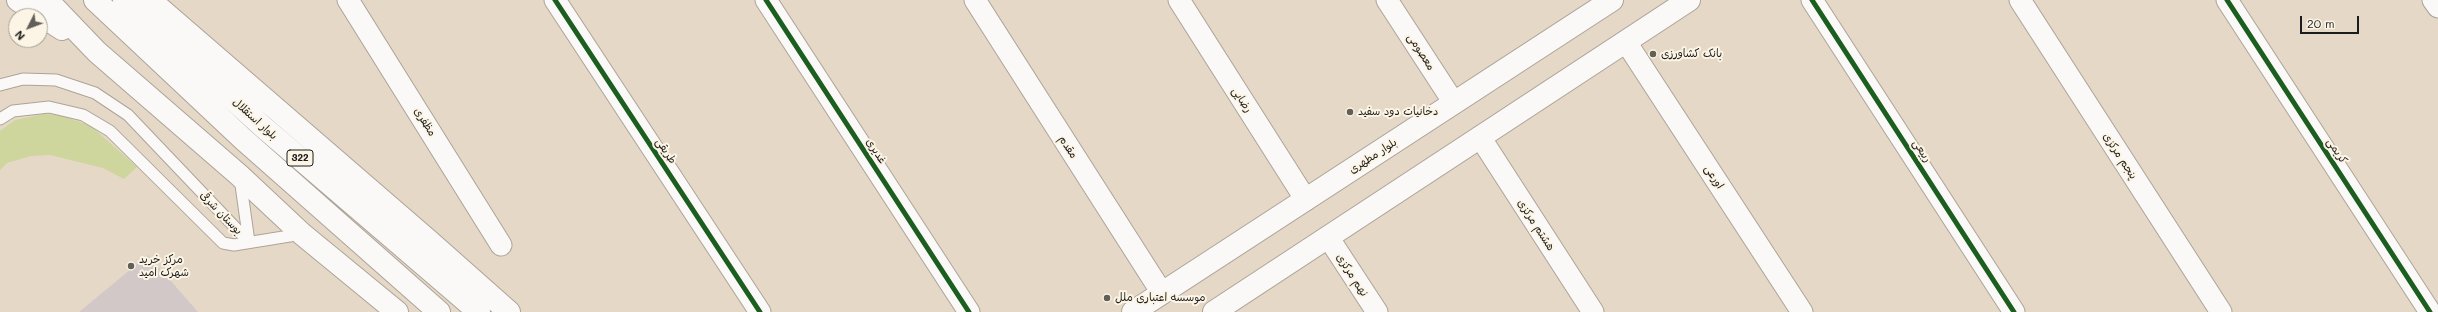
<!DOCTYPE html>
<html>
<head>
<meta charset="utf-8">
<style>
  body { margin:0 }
  #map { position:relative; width:2438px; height:312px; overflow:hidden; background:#e5d8c7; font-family:Mali,sans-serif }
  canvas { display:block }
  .north { position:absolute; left:8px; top:8px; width:40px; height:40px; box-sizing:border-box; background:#fcf5e5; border:1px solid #a29e95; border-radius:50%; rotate:228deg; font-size:11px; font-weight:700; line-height:16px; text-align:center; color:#1c1c1c }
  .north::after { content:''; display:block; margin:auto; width:14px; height:18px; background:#625e58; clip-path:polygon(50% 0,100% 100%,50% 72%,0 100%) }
  .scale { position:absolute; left:2300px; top:16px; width:59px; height:18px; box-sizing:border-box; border:2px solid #1c1c1c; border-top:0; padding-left:5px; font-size:12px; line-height:14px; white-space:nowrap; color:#1c1c1c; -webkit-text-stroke:3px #fcf5e5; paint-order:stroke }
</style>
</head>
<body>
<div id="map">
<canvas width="2438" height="312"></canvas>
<div class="north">N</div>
<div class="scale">20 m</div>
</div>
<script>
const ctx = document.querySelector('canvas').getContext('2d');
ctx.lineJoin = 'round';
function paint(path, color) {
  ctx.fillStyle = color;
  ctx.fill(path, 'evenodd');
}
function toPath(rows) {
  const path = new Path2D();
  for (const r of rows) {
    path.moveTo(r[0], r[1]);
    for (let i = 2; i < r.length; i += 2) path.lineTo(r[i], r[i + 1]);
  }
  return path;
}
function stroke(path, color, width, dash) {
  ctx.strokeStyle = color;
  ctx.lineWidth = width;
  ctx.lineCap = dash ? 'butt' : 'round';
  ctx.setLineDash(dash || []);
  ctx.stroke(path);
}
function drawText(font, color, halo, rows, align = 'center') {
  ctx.font = font + ' Mali,"Playpen Sans Arabic",sans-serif';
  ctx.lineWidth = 4;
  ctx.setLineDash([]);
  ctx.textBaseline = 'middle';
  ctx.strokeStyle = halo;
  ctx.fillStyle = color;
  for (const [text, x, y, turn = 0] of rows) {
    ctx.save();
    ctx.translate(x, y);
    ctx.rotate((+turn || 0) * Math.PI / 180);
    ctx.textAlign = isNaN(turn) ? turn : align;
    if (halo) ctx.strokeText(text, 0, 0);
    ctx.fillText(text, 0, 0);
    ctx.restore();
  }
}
const green = toPath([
  [44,114,60,115,91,126,137,167,124,179,103,168,50,155,31,156,7,163,0,170,0,131,15,120]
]);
const building = toPath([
  [148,255,198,312,79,312]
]);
const lane = toPath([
  [0,85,23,79,56,80,95,93,128,115,249,242],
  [0,119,13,111,49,107,83,115,110,131,223,243,234,245,302,234],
  [240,178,249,242]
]);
const street = toPath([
  [348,0,501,245],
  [555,0,760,312],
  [766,0,969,312],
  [975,0,1162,293],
  [1179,0,1306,200],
  [1387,0,1454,103],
  [1812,0,2014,312],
  [2020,0,2221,312],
  [2227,0,2430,312],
  [2433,0,2438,7],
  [1626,42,1802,312],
  [1480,137,1593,312],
  [1328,237,1377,312]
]);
const secondary = toPath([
  [1133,312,1612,0],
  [1214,312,1689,0]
]);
const primary = toPath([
  [18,0,62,29],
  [47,0,97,52,239,175,302,234,397,312],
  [95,0,243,139,439,312],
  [124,0,262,126,479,312],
  [150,0,429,241,509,312]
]);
const cycleway = toPath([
  [555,0,760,312],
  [766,0,969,312],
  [1812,0,2014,312],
  [2227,0,2430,312]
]);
const markers = [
  [1653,54,4,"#625e58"],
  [1350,112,4,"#625e58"],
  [131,266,4,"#625e58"],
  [1107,298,4,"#625e58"]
];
const shields = [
  [300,158,26]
];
const shieldNames = [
  ["322",300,158]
];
const streetNames = [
  ["معصومی",1421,52,57],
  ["رضایی",1242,100,58],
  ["بلوار استقلال",255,119,42],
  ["مظفری",425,122,58],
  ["مقدم",1068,147,57],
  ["طریقی",666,151,57],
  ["غدیری",876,151,57],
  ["ربیعی",1922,151,57],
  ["کریمی",2337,151,57],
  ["بلوار مطهری",1373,156,-33],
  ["پنجم مرکزی",2120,156,57],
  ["اورعی",1714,177,57],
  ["بوستان شرقی",221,213,46],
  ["هشتم مرکزی",1536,225,57],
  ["نهم مرکزی",1352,275,57]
];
const poiNames = [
  ["بانک کشاورزی",1661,54],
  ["دخانیات دود سفید",1358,112],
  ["مرکز خرید",139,260],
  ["شهرک امید",139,273],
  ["موسسه اعتباری ملل",1115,298]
];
paint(green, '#ced69d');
paint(building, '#d3c8c8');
stroke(lane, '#aca499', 13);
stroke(street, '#aca499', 23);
stroke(secondary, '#aca499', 24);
stroke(primary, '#aca499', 24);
stroke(lane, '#fbf9f7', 11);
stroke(street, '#fbf9f7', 21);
stroke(secondary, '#fbf9f7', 22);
stroke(primary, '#fbf9f7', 22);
stroke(cycleway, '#1b5e20', 5);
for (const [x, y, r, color] of markers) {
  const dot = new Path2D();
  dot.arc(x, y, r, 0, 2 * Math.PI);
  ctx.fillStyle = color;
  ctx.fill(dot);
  stroke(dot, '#fcf5e5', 1.5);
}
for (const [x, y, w] of shields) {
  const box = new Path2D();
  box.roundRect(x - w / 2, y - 8, w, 16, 3);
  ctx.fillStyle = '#fcf5e5';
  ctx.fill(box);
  stroke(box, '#1c1c1c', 1);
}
drawText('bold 10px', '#1c1c1c', null, shieldNames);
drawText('11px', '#1c1c1c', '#fcf5e5', streetNames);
drawText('11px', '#1c1c1c', '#fcf5e5', poiNames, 'left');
</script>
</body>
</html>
